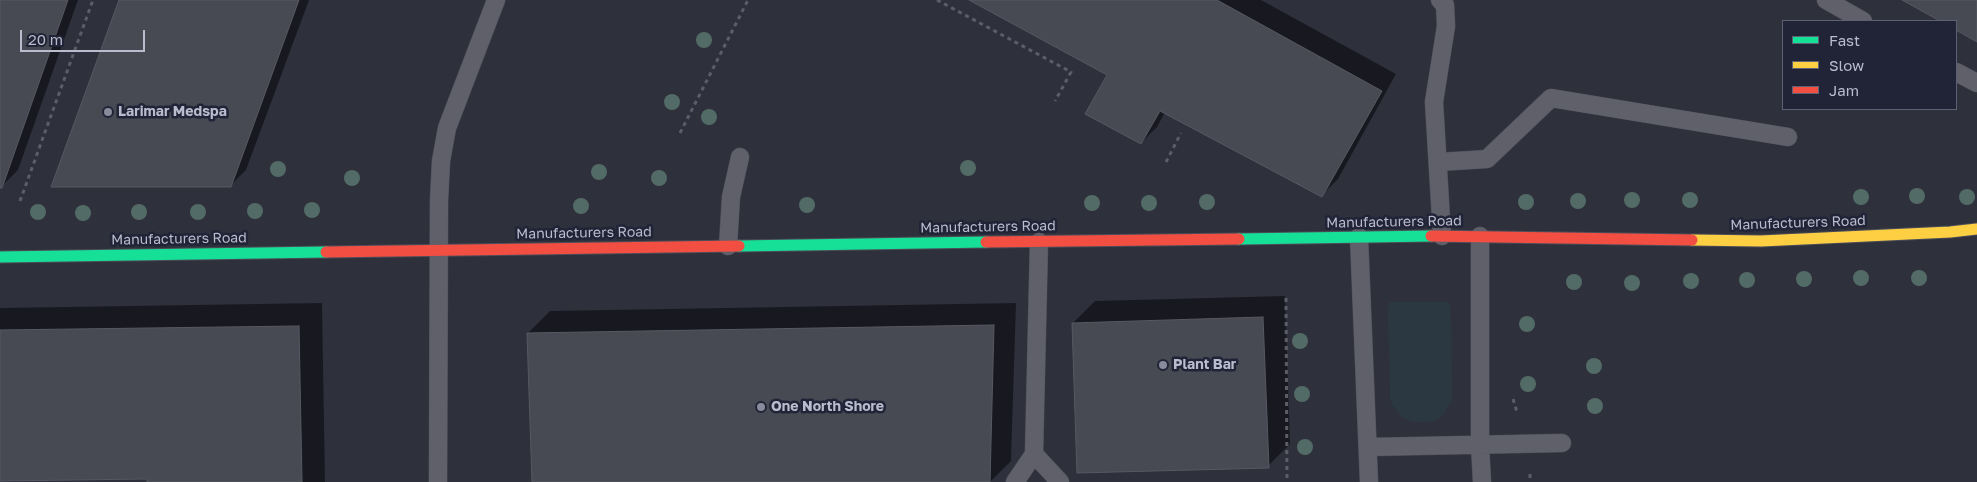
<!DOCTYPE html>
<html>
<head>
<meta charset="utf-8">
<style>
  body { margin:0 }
  #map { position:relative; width:1977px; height:482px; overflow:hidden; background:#2e303c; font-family:"Golos Text",sans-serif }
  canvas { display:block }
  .legend { position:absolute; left:1782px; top:20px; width:175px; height:90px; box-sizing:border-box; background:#212437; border:1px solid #5e6073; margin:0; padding:6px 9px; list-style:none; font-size:15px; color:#babbcc }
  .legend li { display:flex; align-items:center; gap:10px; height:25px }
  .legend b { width:25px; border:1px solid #5e6073 }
  .scale { position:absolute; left:20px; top:30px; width:125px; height:22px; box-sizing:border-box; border:2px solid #babbcc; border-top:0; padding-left:6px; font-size:15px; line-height:18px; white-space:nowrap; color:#babbcc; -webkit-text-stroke:4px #212437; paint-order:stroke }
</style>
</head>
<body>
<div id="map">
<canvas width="1977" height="482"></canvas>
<ul class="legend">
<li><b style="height:6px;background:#16e098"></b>Fast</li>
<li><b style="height:6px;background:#ffcf43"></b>Slow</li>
<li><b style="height:6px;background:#f24e42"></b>Jam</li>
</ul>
<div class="scale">20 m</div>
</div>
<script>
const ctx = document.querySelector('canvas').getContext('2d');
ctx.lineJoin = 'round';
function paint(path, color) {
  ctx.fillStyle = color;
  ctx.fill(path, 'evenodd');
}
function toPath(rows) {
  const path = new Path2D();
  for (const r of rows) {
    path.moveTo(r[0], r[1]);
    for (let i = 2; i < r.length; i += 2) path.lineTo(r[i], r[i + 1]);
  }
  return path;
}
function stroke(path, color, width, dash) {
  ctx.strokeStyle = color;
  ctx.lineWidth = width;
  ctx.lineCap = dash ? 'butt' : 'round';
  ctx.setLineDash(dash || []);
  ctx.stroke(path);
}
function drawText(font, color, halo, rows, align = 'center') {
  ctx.font = font + ' "Golos Text",sans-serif';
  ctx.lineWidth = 5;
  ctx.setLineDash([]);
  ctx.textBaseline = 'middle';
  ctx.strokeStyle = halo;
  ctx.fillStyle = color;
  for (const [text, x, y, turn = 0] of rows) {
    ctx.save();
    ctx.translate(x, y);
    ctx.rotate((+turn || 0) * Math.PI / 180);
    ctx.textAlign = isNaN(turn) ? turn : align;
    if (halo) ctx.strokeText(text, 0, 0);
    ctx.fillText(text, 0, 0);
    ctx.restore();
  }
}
const green = toPath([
  [1390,302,1448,302,1451,308,1452,400,1444,414,1437,420,1429,422,1412,422,1402,417,1392,405,1390,397,1388,309]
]);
const shadow = toPath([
  [0,0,78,0,18,170,2,186,0,186],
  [121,0,309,0,246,170,230,186],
  [972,0,1261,0,1396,74,1338,179,1322,195,1165,112,1157,127,1141,143,1109,74],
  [1285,296,1290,444,1268,466,1073,323,1095,301],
  [322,303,325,482,148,482,148,478,0,480,0,308],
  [1016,303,1011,461,990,482,533,482,528,333,550,311]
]);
const building = toPath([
  [0,0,68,0,2,188,0,188,0,0],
  [119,0,299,0,231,187,51,187,119,0],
  [969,0,1217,0,1382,91,1322,197,1160,111,1141,144,1085,114,1107,75,969,0],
  [1902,0,1977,0,1977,42,1956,30,1956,21,1940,21,1902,0],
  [1263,317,1269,468,1077,473,1072,323,1263,317],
  [994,325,990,482,532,482,527,333,994,325],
  [299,326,302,482,147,482,147,479,0,481,0,330,299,326]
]);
const path = toPath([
  [937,0,1071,72,1055,101],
  [680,133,748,0],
  [1166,162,1181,133],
  [20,201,93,0],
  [1286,298,1287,482],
  [1513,399,1517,412],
  [1530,474,1530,482]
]);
const lane = toPath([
  [1440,0,1445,5,1446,26,1434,102,1442,236],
  [1826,0,1863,21],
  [1956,72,1977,83],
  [1439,162,1487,159,1551,98,1788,137],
  [1480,236,1480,445,1482,482],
  [1359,237,1369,482],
  [728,246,731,197,740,157],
  [1369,447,1562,443],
  [1034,454,1060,482],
  [438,482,439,201,441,161,447,128,496,0],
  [1015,482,1034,454,1039,242]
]);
const fast = toPath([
  [1239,239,1431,236],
  [739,246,986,242],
  [0,257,326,252]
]);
const slow = toPath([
  [1692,240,1761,241,1950,232,1977,229]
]);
const jam = toPath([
  [1431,236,1692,240],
  [986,242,1239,239],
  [326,252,739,246]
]);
const trees = [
  [704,40],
  [672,102],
  [709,117],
  [968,168],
  [278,169],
  [599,172],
  [352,178],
  [659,178],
  [1917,196],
  [1861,197],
  [1967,197],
  [1632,200],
  [1690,200],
  [1578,201],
  [1207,202],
  [1526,202],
  [1092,203],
  [1149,203],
  [807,205],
  [581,206],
  [312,210],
  [255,211],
  [38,212],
  [139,212],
  [198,212],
  [83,213],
  [1861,278],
  [1919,278],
  [1804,279],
  [1747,280],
  [1691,281],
  [1574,282],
  [1632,283],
  [1527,324],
  [1300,341],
  [1594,366],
  [1528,384],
  [1302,394],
  [1595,406],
  [1305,447]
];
const markers = [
  [108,112,5,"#898a9a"],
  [1163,365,5,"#898a9a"],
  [761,407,5,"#898a9a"]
];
const poiNames = [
  ["Larimar Medspa",118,112],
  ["Plant Bar",1173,365],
  ["One North Shore",771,407]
];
const streetNames = [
  ["Manufacturers Road",1394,222,-1],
  ["Manufacturers Road",1798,223,-2],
  ["Manufacturers Road",988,227,-1],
  ["Manufacturers Road",584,233,-1],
  ["Manufacturers Road",179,239,-1]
];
paint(green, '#2b3842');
paint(shadow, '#0007');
paint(building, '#474953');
stroke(building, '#575863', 1);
stroke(lane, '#4a4c55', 19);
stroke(fast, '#4c4d59', 13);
stroke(slow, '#4c4d59', 13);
stroke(jam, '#4c4d59', 13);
stroke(path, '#5c5e67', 3, [4, 4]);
stroke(lane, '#5f606a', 18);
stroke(fast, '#16e098', 11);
stroke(slow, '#ffcf43', 11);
stroke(jam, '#f24e42', 11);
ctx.fillStyle = '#536b66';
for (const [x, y] of trees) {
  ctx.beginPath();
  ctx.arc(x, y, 8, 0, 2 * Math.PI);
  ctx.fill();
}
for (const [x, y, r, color] of markers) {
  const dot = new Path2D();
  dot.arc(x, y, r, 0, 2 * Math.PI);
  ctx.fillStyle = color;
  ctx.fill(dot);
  stroke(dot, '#212437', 2);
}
drawText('bold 14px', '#babbcc', '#212437', poiNames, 'left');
drawText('14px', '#babbcc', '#212437', streetNames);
</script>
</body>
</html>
